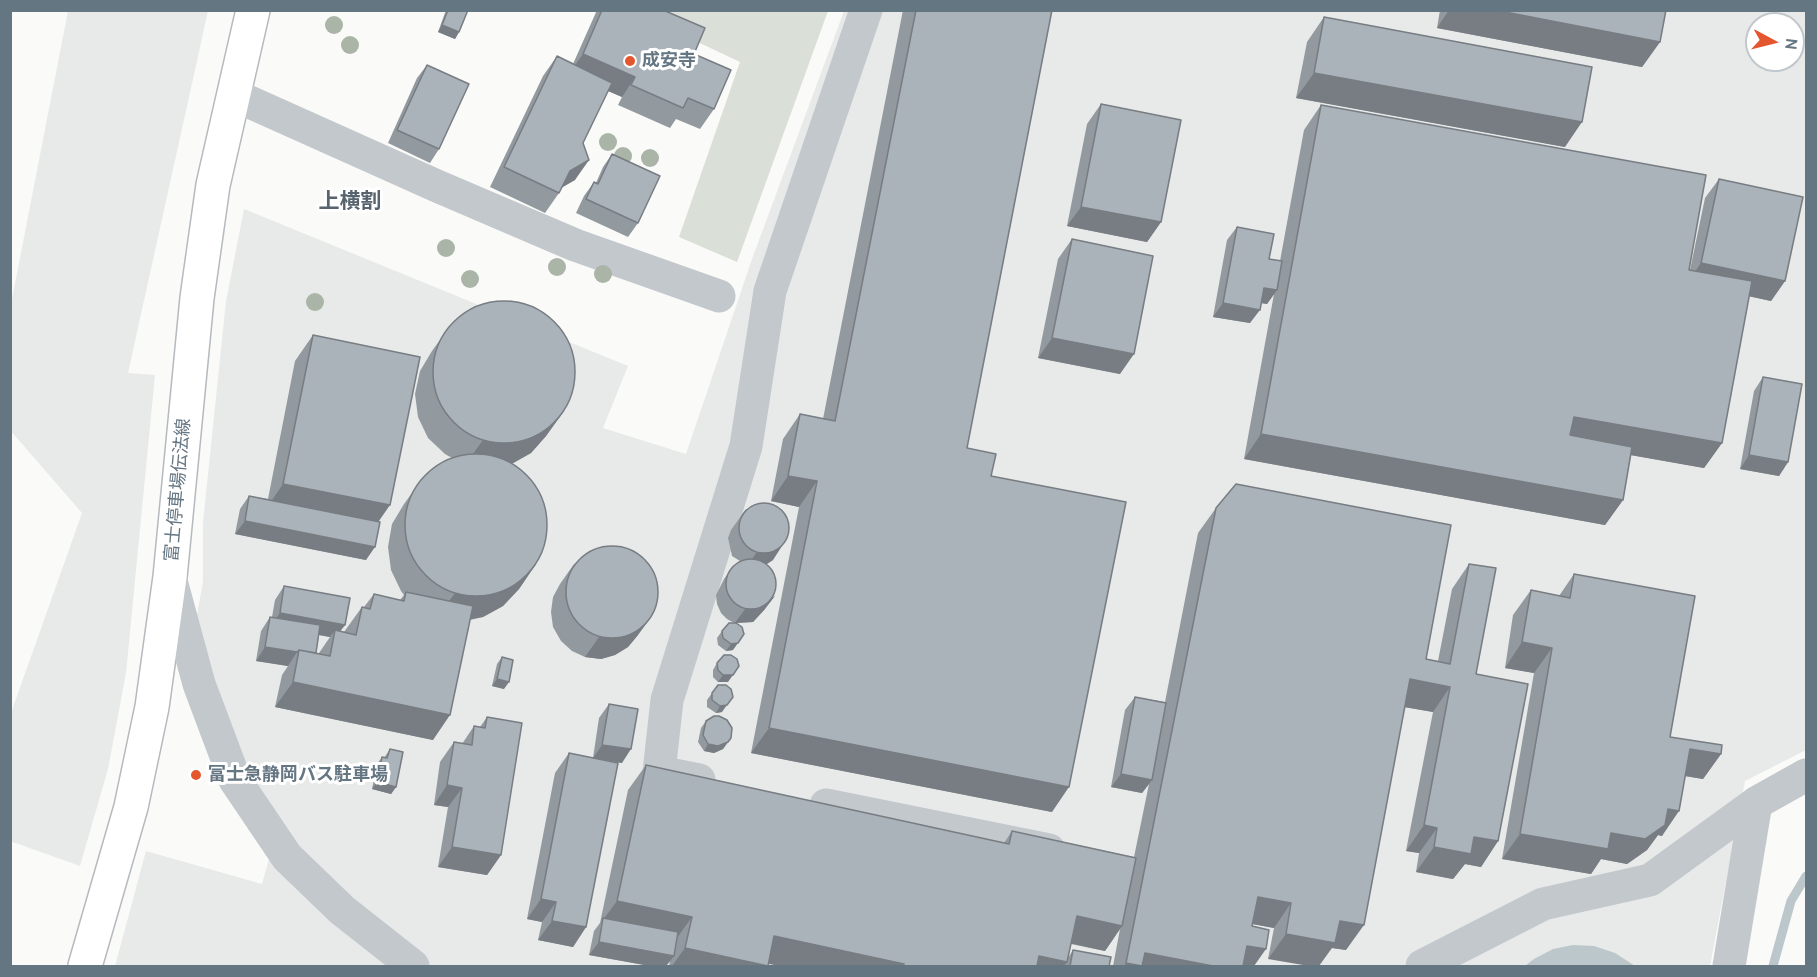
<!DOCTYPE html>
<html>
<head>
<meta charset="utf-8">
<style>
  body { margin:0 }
  #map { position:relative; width:1817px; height:977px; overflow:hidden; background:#fafaf8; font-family:Cabin,sans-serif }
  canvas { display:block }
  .frame { position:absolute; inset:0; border:12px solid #657683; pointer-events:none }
  .north { position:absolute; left:1745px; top:12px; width:60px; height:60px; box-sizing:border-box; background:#fff; border:2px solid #c1c8cd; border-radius:50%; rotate:97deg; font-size:16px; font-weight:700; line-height:24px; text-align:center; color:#657683 }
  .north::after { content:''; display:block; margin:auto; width:21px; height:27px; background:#e4572e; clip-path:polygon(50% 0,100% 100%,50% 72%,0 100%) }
</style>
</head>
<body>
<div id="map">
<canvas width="1817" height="977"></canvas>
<div class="frame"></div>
<div class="north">N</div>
</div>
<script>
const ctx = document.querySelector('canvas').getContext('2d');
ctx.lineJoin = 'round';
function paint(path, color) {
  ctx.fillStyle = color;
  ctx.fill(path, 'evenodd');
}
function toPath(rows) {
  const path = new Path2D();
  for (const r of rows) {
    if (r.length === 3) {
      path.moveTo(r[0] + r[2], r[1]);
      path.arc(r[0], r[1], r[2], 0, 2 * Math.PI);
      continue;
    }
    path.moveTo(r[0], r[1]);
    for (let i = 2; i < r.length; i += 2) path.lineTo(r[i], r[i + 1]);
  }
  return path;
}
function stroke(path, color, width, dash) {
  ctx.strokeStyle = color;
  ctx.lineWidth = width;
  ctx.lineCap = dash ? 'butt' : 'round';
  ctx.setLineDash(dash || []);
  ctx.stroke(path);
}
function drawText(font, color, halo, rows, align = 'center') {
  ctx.font = font + ' Cabin,"Noto Sans JP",sans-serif';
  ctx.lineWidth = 6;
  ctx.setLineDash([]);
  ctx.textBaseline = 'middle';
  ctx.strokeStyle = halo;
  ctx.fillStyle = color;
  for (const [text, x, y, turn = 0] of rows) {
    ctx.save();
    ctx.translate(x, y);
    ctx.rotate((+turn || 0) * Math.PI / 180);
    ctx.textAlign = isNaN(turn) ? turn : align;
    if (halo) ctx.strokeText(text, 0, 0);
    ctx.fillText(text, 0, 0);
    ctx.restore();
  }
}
const built = toPath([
  [68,11,208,11,128,373,155,375,126,673,108,769,80,866,10,841,11,713,82,513,10,430,11,304],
  [844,11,1806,11,1806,750,1745,781,1710,966,115,966,146,851,262,884,273,845,187,669,203,582,203,522,226,301,244,209,628,366,603,428,686,454,752,259],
  [1757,24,1793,24,1793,60,1757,60]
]);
const green = toPath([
  [632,11,828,11,737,262,679,237,740,62]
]);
const water = toPath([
  [1573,945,1594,946,1615,953,1635,966,1525,966,1534,959,1553,949]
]);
const stream = toPath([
  [1773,966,1791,901,1806,876]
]);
const minor = toPath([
  [234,95,437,186,575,245,719,296],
  [170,577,199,684,235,780,287,857,342,910,413,966],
  [699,780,659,772,667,700,746,446,770,291,866,10],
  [826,805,1049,850],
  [1422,966,1543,904,1650,880,1756,803,1806,775],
  [1729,966,1756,803]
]);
const major = toPath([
  [85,966,131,807,152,707,170,577,197,298,213,185,253,10]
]);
const trees = [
  [334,25],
  [350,45],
  [608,142],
  [623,156],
  [650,158],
  [446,248],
  [557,267],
  [603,274],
  [470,279],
  [315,302]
];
const wall = toPath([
  [446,10,468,10,459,32,455,39,438,32],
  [597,10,663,10,694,54,714,109,700,129,676,119,670,128,618,105,622,97,608,91,583,143,575,180,562,187,559,193,545,213,490,187,543,76,557,56,573,64],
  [903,10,1052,10,967,448,991,476,1052,812,751,753,799,507,771,501,783,439,800,414,823,419],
  [1440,10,1666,10,1660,42,1642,67,1437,28],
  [1324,17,1565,147,1296,98,1307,42],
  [427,65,439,149,430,163,388,143,417,78],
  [1101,104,1161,222,1147,242,1067,226,1087,124],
  [1321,105,1689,270,1690,270,1705,198,1719,179,1785,281,1771,301,1749,296,1722,443,1704,468,1631,455,1623,500,1605,525,1244,459,1274,294,1267,304,1261,303,1250,323,1213,317,1227,240,1237,227,1269,259,1280,261,1304,130],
  [612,154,638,223,628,237,576,213,584,196,594,182,596,183,603,167],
  [1072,239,1120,374,1038,358,1058,259],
  [450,326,564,411,546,436,531,453,512,464,536,564,519,589,503,606,483,617,470,620,433,740,275,707,282,675,288,666,256,661,261,631,270,617,272,617,275,600,284,586,345,625,340,631,344,632,362,607,364,607,374,594,400,600,404,595,401,591,391,570,388,547,392,524,404,504,422,479,452,458,445,454,428,438,418,417,415,394,420,371,432,351],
  [319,635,330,637,319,653,316,653],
  [313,335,379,521,366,560,235,534,240,509,249,496,268,499,295,361],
  [1763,377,1788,462,1779,476,1740,469,1754,391],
  [1216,508,1426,659,1438,661,1452,589,1469,564,1476,674,1498,841,1481,867,1465,864,1453,879,1416,872,1419,853,1406,851,1433,712,1405,707,1346,950,1332,948,1268,959,1274,928,1253,924,1254,966,1113,966,1120,929,1105,951,1071,944,1068,958,1073,950,1109,966,780,966,769,964,768,966,669,966,670,961,666,966,650,966,589,955,594,931,600,923,628,790,646,765,1004,843,1012,831,1134,857,1149,784,1142,793,1111,787,1125,710,1135,697,1165,702,1198,533],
  [746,509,773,560,767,564,765,609,753,622,737,623,733,650,726,651,718,645,717,638,722,631,734,623,727,619,721,613,717,604,716,595,724,579,733,566,740,561,732,556,728,538,731,530],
  [574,564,638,635,628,647,615,655,601,659,585,657,572,651,561,641,553,627,551,612,553,597,560,584],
  [1574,574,1670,737,1721,754,1703,779,1685,776,1662,836,1658,835,1647,850,1627,864,1601,859,1591,874,1502,859,1534,673,1505,668,1513,615,1531,590,1559,596],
  [502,657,504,689,492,686,497,664],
  [717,663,728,682,718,682,713,677,713,670],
  [718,685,722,712,716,713,707,707,707,700],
  [609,704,622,763,603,760,586,927,573,947,538,940,542,922,527,919,555,773,569,753,593,758,599,718],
  [487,717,501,855,487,875,438,867,448,807,434,805,440,762,454,742,462,744,474,726,480,727],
  [706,721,731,738,723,749,714,753,704,751,698,742,701,728],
  [390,749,396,787,391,794,372,789,377,764,382,757,384,758]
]);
const shadedWall = toPath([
  [1449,10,1495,10,1660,42,1642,67,1437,28],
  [442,25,459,32,455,39,438,32],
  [583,54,635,77,622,97,569,74],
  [1314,73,1582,122,1565,147,1296,98],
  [589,160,575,180,556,191,570,171],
  [1081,207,1161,222,1147,242,1067,226],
  [1701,263,1785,281,1771,301,1687,283],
  [1264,288,1277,290,1267,304,1255,302],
  [1223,303,1260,310,1250,323,1213,317],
  [1052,338,1134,354,1120,374,1038,358],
  [564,411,546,436,531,453,511,464,465,465,483,440],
  [1574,417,1722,443,1704,468,1556,442],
  [1261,434,1623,500,1605,525,1244,459],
  [1749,455,1788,462,1779,476,1740,469],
  [788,476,817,481,799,507,771,501],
  [283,484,390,505,372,531,266,509],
  [245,521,375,547,366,560,235,534],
  [782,546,773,560,765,565,747,566,757,552],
  [536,564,519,589,503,606,483,617,460,621,437,618,455,593],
  [775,596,765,609,753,622,735,623,745,609],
  [280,613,345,625,335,638,335,630,330,637,270,626],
  [652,616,638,635,628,647,615,655,601,659,585,657,599,637],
  [1522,642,1552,648,1534,673,1505,668],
  [738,643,733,650,726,651,731,644],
  [265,647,297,652,288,666,256,661],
  [723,675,733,675,728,682,718,682],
  [497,679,509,682,504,689,492,686],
  [1410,679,1450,687,1433,712,1392,705],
  [293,682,450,715,433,740,275,707],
  [727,705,722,712,716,713,720,706],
  [769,728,1069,787,1052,812,751,753],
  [728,742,723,749,714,753,704,751,708,744],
  [602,745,631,749,622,763,593,758],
  [1690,749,1721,754,1703,779,1673,774],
  [1121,774,1152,780,1142,793,1111,787],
  [377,782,396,787,391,794,372,789],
  [447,785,462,788,448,807,434,805],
  [1668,809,1679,811,1662,836,1658,835,1647,850,1627,864,1601,859,1591,874,1502,859,1520,834,1611,833],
  [1424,825,1437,828,1419,853,1406,851],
  [1474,837,1498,841,1481,867,1465,864,1453,879,1416,872,1434,847],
  [452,847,501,855,487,875,438,867],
  [1258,897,1291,903,1274,928,1241,922],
  [541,899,556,902,542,922,527,919],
  [617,901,692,917,674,942,603,920],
  [1077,916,1122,926,1105,951,1060,941],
  [552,921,586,927,573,947,538,940],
  [1340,921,1364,925,1346,950,1332,948,1319,966,1309,966,1268,959,1286,934],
  [774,936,904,964,903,966,780,966,757,961],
  [599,942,674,956,666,966,650,966,589,955],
  [1247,946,1266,949,1254,966,1232,966],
  [685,948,768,966,672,966],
  [1145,953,1213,966,1124,966,1126,963],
  [1039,956,1067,962,1064,966,1032,966]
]);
const building = toPath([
  [448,10,468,10,459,32,442,25,448,10],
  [602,10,663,10,705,28,694,54,731,70,714,109,688,98,683,108,631,85,635,77,583,54,602,10],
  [916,10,1052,10,967,448,996,454,991,476,1126,502,1069,787,769,728,817,481,788,476,800,414,835,421,916,10],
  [1495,10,1666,10,1660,42,1495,10],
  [1324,17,1592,67,1582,122,1314,73,1324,17],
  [557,56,612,83,583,143,589,160,570,171,559,193,504,167,557,56],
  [427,65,469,84,439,149,397,130,427,65],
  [1101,104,1181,120,1161,222,1081,207,1101,104],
  [1321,105,1706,175,1689,270,1752,281,1722,443,1574,417,1570,435,1632,447,1623,500,1261,434,1321,105],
  [612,154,660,176,638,223,586,199,594,182,598,184,612,154],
  [1719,179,1803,197,1785,281,1701,263,1719,179],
  [1237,227,1274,234,1269,259,1282,261,1277,290,1264,288,1260,310,1223,303,1237,227],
  [1072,239,1153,256,1134,354,1052,338,1072,239],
  [504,372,71],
  [313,335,420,357,390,505,283,484,313,335],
  [1763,377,1802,384,1788,462,1749,455,1763,377],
  [476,525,71],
  [1236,484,1451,525,1426,659,1450,664,1469,564,1496,568,1476,674,1528,684,1498,841,1474,837,1471,854,1434,847,1437,828,1424,825,1450,687,1410,679,1364,925,1340,921,1335,943,1286,934,1291,903,1258,897,1252,926,1269,930,1266,949,1247,946,1243,966,1213,966,1145,953,1142,966,1126,963,1216,508,1236,484],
  [249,496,380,522,375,547,245,521,249,496],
  [764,528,25],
  [612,592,46],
  [751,584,25],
  [1574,574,1695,596,1670,737,1722,745,1721,754,1690,749,1679,811,1668,809,1665,825,1645,839,1611,833,1608,849,1520,834,1552,648,1522,642,1531,590,1570,598,1574,574],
  [284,586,350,598,345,625,280,613,284,586],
  [406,592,473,606,450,715,293,682,299,650,330,656,335,630,356,635,362,607,370,609,374,594,404,601,406,592],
  [270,617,320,625,316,653,299,650,297,652,265,647,270,617],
  [729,623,736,623,742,627,744,634,738,643,731,644,723,638,722,631,729,623],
  [724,655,731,655,737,659,739,666,733,675,723,675,718,670,717,663,724,655],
  [502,657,513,660,509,682,497,679,502,657],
  [718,685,726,685,731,689,733,697,727,705,720,706,712,700,712,693,718,685],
  [1135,697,1166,703,1152,780,1121,774,1135,697],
  [609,704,638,709,631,749,602,745,609,704],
  [714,716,719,716,727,720,732,728,731,738,728,742,718,746,708,744,703,735,706,721,714,716],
  [487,717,522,723,501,855,452,847,462,788,447,785,454,742,472,745,474,726,485,728,487,717],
  [390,749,403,752,396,787,377,782,382,757,387,758,390,749],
  [569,753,618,763,586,927,552,921,556,902,541,899,569,753],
  [646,765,1009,844,1012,831,1136,858,1122,926,1077,916,1067,962,1039,956,1037,966,904,966,904,964,774,936,768,966,685,948,692,917,617,901,646,765],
  [603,918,678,932,674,956,599,942,603,918],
  [1073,950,1111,957,1109,966,1070,966,1073,950]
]);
const markers = [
  [630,61,6,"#e4572e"],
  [196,775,6,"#e4572e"]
];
const poiNames = [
  ["成安寺",642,61],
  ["富士急静岡バス駐車場",208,775]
];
const streetNames = [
  ["富士停車場伝法線",178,490,-85]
];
const quarterNames = [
  ["上横割",350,202]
];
paint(built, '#e8e9e9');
paint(green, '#dadfd7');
paint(water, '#bbc7cb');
stroke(stream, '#bbc7cb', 9);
stroke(major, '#b5babe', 36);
stroke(minor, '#c3c8cc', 33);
stroke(major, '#fff', 33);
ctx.fillStyle = '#aab4a7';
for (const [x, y] of trees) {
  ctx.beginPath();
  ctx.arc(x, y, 9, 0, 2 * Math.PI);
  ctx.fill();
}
paint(wall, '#929a9f');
paint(shadedWall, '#777d82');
paint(building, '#aab3b9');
stroke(building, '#777d82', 1.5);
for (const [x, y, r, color] of markers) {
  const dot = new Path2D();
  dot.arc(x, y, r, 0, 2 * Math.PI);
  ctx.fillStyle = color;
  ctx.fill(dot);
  stroke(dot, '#fff', 2);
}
drawText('bold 18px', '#657683', '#fff', poiNames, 'left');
drawText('18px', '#657683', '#fff', streetNames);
drawText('bold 21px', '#57646e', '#fff', quarterNames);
</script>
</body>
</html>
